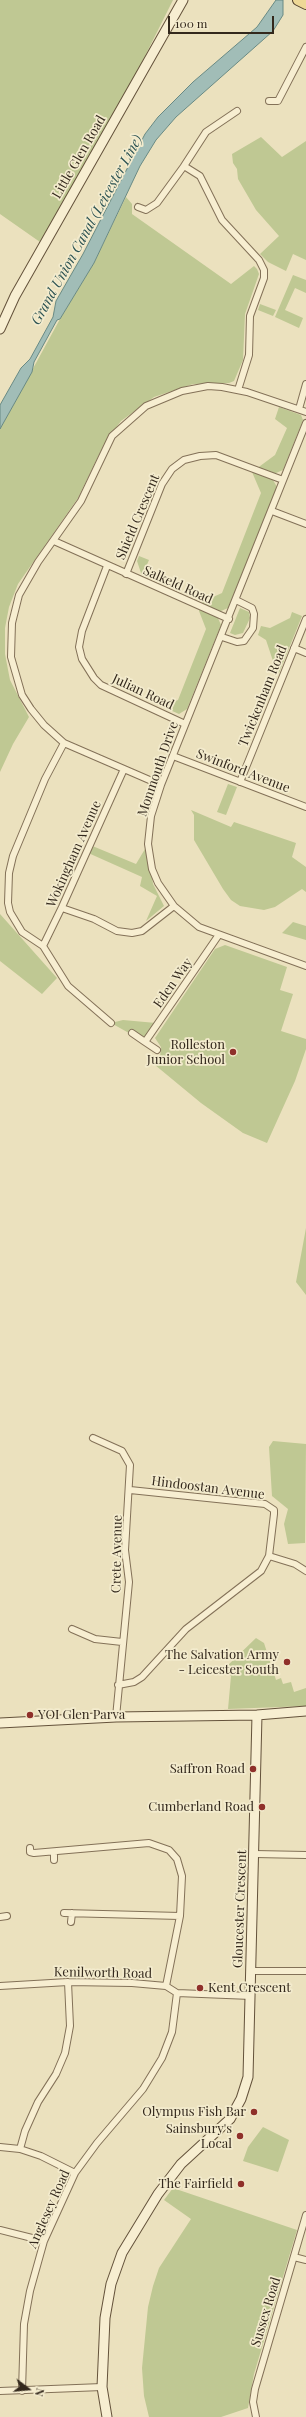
<!DOCTYPE html>
<html>
<head>
<meta charset="utf-8">
<style>
  body { margin:0 }
  #map { position:relative; width:306px; height:2417px; overflow:hidden; background:#ebe1be; font-family:"Playfair Display",serif }
  canvas { display:block }
  .north { position:absolute; left:8px; top:2369px; width:40px; height:40px; -webkit-text-stroke:3px #f3ebcd; paint-order:stroke; rotate:106deg; font-size:11px; font-weight:700; line-height:16px; text-align:center; color:#33281c }
  .north::after { content:''; display:block; margin:auto; width:14px; height:18px; background:#33281c; clip-path:polygon(50% 0,100% 100%,50% 72%,0 100%) }
  .scale { position:absolute; left:168px; top:16px; width:106px; height:18px; box-sizing:border-box; border:2px solid #33281c; border-top:0; padding-left:5px; font-size:12px; line-height:14px; white-space:nowrap; color:#33281c; -webkit-text-stroke:3px #f3ebcd; paint-order:stroke }
</style>
</head>
<body>
<div id="map">
<canvas width="306" height="2417"></canvas>
<div class="north">N</div>
<div class="scale">100 m</div>
</div>
<script>
const ctx = document.querySelector('canvas').getContext('2d');
ctx.lineJoin = 'round';
function paint(path, color) {
  ctx.fillStyle = color;
  ctx.fill(path, 'evenodd');
}
function toPath(rows) {
  const path = new Path2D();
  for (const r of rows) {
    path.moveTo(r[0], r[1]);
    for (let i = 2; i < r.length; i += 2) path.lineTo(r[i], r[i + 1]);
  }
  return path;
}
function stroke(path, color, width, dash) {
  ctx.strokeStyle = color;
  ctx.lineWidth = width;
  ctx.lineCap = dash ? 'butt' : 'round';
  ctx.setLineDash(dash || []);
  ctx.stroke(path);
}
function drawText(font, color, halo, rows, align = 'center') {
  ctx.font = font + ' "Playfair Display",serif';
  ctx.lineWidth = 3.5;
  ctx.setLineDash([]);
  ctx.textBaseline = 'middle';
  ctx.strokeStyle = halo;
  ctx.fillStyle = color;
  for (const [text, x, y, turn = 0] of rows) {
    ctx.save();
    ctx.translate(x, y);
    ctx.rotate((+turn || 0) * Math.PI / 180);
    ctx.textAlign = isNaN(turn) ? turn : align;
    if (halo) ctx.strokeText(text, 0, 0);
    ctx.fillText(text, 0, 0);
    ctx.restore();
  }
}
const green = toPath([
  [0,0,173,0,133,80,40,242,0,214],
  [261,137,282,157,306,141,306,260,293,254,286,271,268,262,260,254,279,236,256,210,238,179,237,169,233,163,232,154],
  [126,197,132,204,132,214,231,284,254,266,257,269,259,274,245,314,243,360,234,381,229,383,193,384,154,397,121,421,104,444,78,498,18,584,9,607,5,628,5,654,10,680,29,717,13,744,0,772,0,429,60,319,94,263],
  [293,275,306,280,306,293,295,288,285,310,303,318,299,328,275,317],
  [260,304,276,310,273,316,258,310],
  [279,407,301,415,303,420,283,470,276,473,273,480,277,487,228,608,221,611,218,618,221,625,187,709,179,714,161,706,178,700,206,629,199,611,202,602,222,593,261,493,252,472,275,455,287,428,275,419],
  [139,556,149,560,142,576,137,561],
  [240,608,249,612,250,618,243,633,235,635,230,633],
  [292,612,302,616,279,673,270,670,273,661,266,640,258,635,261,626,270,628,290,618],
  [228,784,237,787,226,815,217,812],
  [191,810,231,827,234,822,296,843,292,857,306,867,306,892,302,889,275,907,264,910,240,906,231,900,223,889,194,840,194,815],
  [148,844,153,884,164,906,146,921,157,896,140,886,142,877,86,852,90,845,136,864],
  [0,914,57,978,42,994,0,961],
  [293,922,306,926,306,940,282,933],
  [225,945,287,967,280,990,293,994,281,1031,306,1039,306,1049,295,1081,267,1143,243,1133,201,1103,155,1065,160,1058,161,1047,155,1038,215,949],
  [123,1020,156,1023,145,1042,111,1023],
  [306,1228,306,1295,296,1282],
  [273,1441,306,1444,305,1543,288,1544,284,1524,288,1509,272,1496,269,1447],
  [256,1638,264,1643,276,1680,281,1678,283,1684,291,1682,294,1692,306,1688,306,1706,228,1709,231,1676,225,1668],
  [263,2127,289,2140,278,2172,243,2161,248,2147],
  [173,2188,297,2230,254,2374,248,2408,221,2417,149,2417,144,2396,142,2368,148,2307,153,2286,159,2268,191,2219,164,2200]
]);
const water = toPath([
  [276,0,283,0,283,15,273,31,176,117,156,140,140,166,94,263,60,319,57,320,34,362,32,372,0,429,0,405,21,368,30,359,53,317,56,301,83,254,145,134,158,117,193,82,257,27,276,0]
]);
const street = toPath([
  [269,101,278,101,306,47],
  [237,111,206,132,184,166,200,176,222,220,259,260,264,270,264,278,250,316,249,355,238,390],
  [138,207,146,210,157,203,184,166],
  [299,409,306,384],
  [306,423,161,785,151,816,148,844,152,869,158,883,174,906,199,927,306,966],
  [272,511,306,524],
  [54,541,229,619],
  [107,566,82,631,79,647,82,659,94,678,101,685,185,724],
  [126,574,162,484,172,469,184,460,200,456,216,455,283,480],
  [222,637,237,642,244,641,253,628,254,614,252,608,236,600],
  [294,648,306,653],
  [64,743,45,779,13,856,9,873,8,903,10,912,22,932,43,946,68,986,111,1023],
  [173,756,306,807],
  [240,782,306,619],
  [161,785,64,743,44,725,31,709,22,695,11,657,12,623,19,595,38,562,81,501,112,436,146,406,182,391,208,386,222,387,247,392,306,412],
  [62,908,94,919,117,931,132,933,142,931,174,906],
  [43,946,62,907,124,769],
  [132,1033,145,1042,218,936],
  [145,1042,157,1050],
  [93,1438,122,1451,130,1465,125,1550,129,1582,116,1717],
  [269,1556,295,1564,306,1571],
  [72,1629,95,1639,122,1642],
  [118,1685,134,1682,142,1677,186,1629,261,1571,269,1556,274,1514,274,1510,265,1504,130,1490],
  [30,1848,30,1852,34,1853,149,1843,169,1850,177,1859,182,1876,180,1916,166,1986],
  [54,1852,54,1860],
  [255,1854,306,1855],
  [64,1913,180,1916],
  [0,1917,7,1916],
  [71,1922,72,1913],
  [251,1971,306,1971],
  [0,1986,68,1982,132,1983,166,1986,177,1993,251,1996],
  [0,2147,20,2149,41,2156,75,2173],
  [20,2149,25,2131,38,2102,56,2074,65,2053,70,2026,68,1982],
  [0,2230,44,2241],
  [294,2257,306,2260],
  [0,2391,102,2387],
  [22,2391,24,2324,30,2291,44,2241,75,2173,97,2143,143,2089,162,2058,172,2032,177,1993],
  [256,2417,253,2402,255,2389,306,2215]
]);
const secondary = toPath([
  [0,329,15,296,183,0],
  [0,1723,116,1717,257,1715,306,1711],
  [107,2417,102,2387,105,2318,111,2284,122,2253,158,2194,181,2164,230,2119,241,2099,248,2077,257,1715]
]);
const primary = toPath([
  [298,0,306,4]
]);
const markers = [
  [233,1052,4,"#8f302a"],
  [287,1662,4,"#8f302a"],
  [30,1715,4,"#8f302a"],
  [253,1769,4,"#8f302a"],
  [262,1807,4,"#8f302a"],
  [200,1988,4,"#8f302a"],
  [254,2112,4,"#8f302a"],
  [240,2136,4,"#8f302a"],
  [241,2184,4,"#8f302a"]
];
const streetNames = [
  ["Little Glen Road",79,157,-60],
  ["Shield Crescent",138,517,-67],
  ["Salkeld Road",178,585,24],
  ["Julian Road",143,692,25],
  ["Twickenham Road",263,696,-68],
  ["Monmouth Drive",158,769,-71],
  ["Swinford Avenue",243,771,21],
  ["Wokingham Avenue",74,854,-66],
  ["Eden Way",173,983,-55],
  ["Hindoostan Avenue",208,1488,7],
  ["Crete Avenue",117,1554,-89],
  ["Gloucester Crescent",240,1909,-88],
  ["Kenilworth Road",103,1973,1],
  ["Anglesey Road",49,2209,-66],
  ["Sussex Road",266,2312,-73]
];
const poiNames = [
  ["Rolleston",225,1045],
  ["Junior School",225,1060],
  ["The Salvation Army",279,1655],
  ["- Leicester South",279,1670],
  ["YOI Glen Parva",38,1715,"left"],
  ["Saffron Road",245,1769],
  ["Cumberland Road",254,1807],
  ["Kent Crescent",208,1988,"left"],
  ["Olympus Fish Bar",246,2112],
  ["Sainsbury's",232,2129],
  ["Local",232,2144],
  ["The Fairfield",233,2184]
];
const waterNames = [
  ["Grand Union Canal (Leicester Line)",87,230,-61]
];
paint(green, '#bfc893');
paint(water, '#a1bdb7');
stroke(water, '#698a84', 1);
stroke(street, '#837158', 8);
stroke(secondary, '#64523b', 11);
stroke(primary, '#503f2c', 12);
stroke(street, '#f7eed1', 6);
stroke(secondary, '#f7eed1', 9);
stroke(primary, '#eed896', 10);
for (const [x, y, r, color] of markers) {
  const dot = new Path2D();
  dot.arc(x, y, r, 0, 2 * Math.PI);
  ctx.fillStyle = color;
  ctx.fill(dot);
  stroke(dot, '#f3ebcd', 1.5);
}
drawText('13px', '#33281c', '#f3ebcd', streetNames);
drawText('13px', '#33281c', '#f3ebcd', poiNames, 'right');
drawText('italic 14px', '#2b5252', '#f3ebcd', waterNames);
</script>
</body>
</html>
